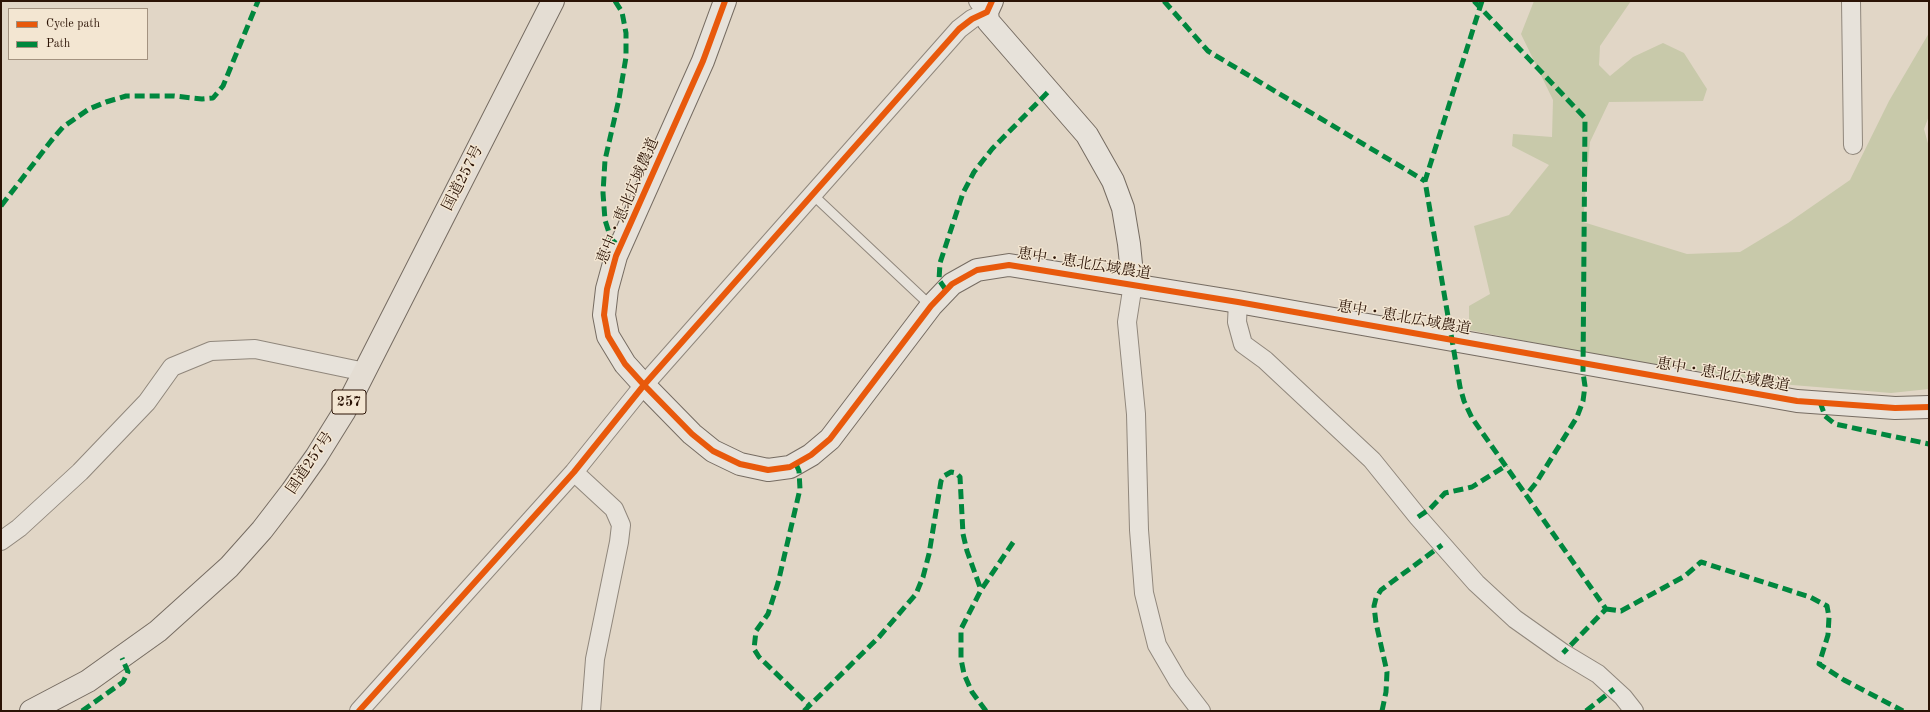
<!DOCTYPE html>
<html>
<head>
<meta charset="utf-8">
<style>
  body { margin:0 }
  #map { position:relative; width:1930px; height:712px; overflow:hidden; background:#e1d6c6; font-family:"Old Standard TT",serif }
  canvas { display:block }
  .frame { position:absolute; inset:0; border:2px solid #2b1305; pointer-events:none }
  .legend { position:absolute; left:8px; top:8px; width:140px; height:52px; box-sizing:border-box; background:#f3e6d2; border:1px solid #a39280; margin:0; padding:5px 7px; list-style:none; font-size:12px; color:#2b1305 }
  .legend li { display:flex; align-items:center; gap:8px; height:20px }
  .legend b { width:20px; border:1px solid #a39280 }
</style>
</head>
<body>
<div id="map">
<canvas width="1930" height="712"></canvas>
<div class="frame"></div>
<ul class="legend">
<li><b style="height:5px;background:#e8590c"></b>Cycle path</li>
<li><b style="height:5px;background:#00873e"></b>Path</li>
</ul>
</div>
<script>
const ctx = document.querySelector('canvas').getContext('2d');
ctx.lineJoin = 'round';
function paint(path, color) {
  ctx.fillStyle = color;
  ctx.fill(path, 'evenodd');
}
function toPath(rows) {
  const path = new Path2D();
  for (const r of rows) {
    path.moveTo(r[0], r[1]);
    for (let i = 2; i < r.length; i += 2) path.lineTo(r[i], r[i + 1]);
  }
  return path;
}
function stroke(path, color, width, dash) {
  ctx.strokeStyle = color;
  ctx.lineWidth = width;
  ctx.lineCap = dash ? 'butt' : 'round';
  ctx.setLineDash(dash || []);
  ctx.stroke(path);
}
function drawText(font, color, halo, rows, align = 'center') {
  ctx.font = font + ' "Old Standard TT","Noto Serif JP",serif';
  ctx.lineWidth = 3;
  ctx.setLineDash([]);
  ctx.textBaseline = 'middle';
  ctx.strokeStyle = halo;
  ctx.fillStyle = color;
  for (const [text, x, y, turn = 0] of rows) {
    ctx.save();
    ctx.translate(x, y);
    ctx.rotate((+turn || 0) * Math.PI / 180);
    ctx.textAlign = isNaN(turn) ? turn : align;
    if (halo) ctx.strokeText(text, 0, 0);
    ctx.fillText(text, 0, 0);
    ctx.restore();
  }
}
const green = toPath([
  [1534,1,1631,1,1600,46,1599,65,1610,76,1633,57,1663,43,1684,53,1707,89,1703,101,1609,102,1590,142,1583,222,1687,254,1740,252,1788,223,1850,180,1889,101,1929,33,1929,116,1924,129,1929,147,1929,389,1891,393,1792,385,1602,356,1469,330,1469,306,1490,294,1474,226,1509,215,1549,165,1512,146,1513,134,1552,137,1553,100,1521,34]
]);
const lane = toPath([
  [812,194,931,306]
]);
const street = toPath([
  [1851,1,1853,145],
  [1133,284,1127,322,1136,414,1139,530,1144,593,1157,645,1178,681,1201,711],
  [1238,302,1237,322,1243,344,1265,360,1372,460,1418,517,1476,583,1515,619,1563,653,1598,674,1623,697,1634,711],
  [574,472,614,509,621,525,619,542,595,659,591,711],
  [1,541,19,528,80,472,147,402,172,367,211,351,255,349,365,372],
  [359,711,574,472,644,385,959,29,972,19,987,12,978,1]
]);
const secondary = toPath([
  [725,1,703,61,616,256,607,289,604,315,608,336,625,364,644,385,692,434,713,451,740,464,768,470,790,467,811,455,830,439,931,306,952,284,977,270,1009,265,1238,302,1797,401,1895,408,1929,407],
  [992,1,987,12,988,21,1087,135,1113,181,1123,208,1129,244,1133,284]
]);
const highway = toPath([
  [31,711,88,681,158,631,229,567,262,530,292,491,316,457,344,412,553,1]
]);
const quiet = toPath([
  [615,1,622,12,626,33,626,57,619,99,605,160,603,193,605,220,611,239,620,247],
  [1164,1,1208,51,1425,181],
  [1474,1,1585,118,1583,373,1585,386,1583,401,1577,417,1536,483,1527,494],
  [1482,1,1425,181,1460,387,1464,401,1472,418,1606,609,1563,653],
  [1,206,51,141,63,127,89,109,106,102,126,96,174,96,202,99,213,98,223,86,258,1],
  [946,290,939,280,940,263,963,193,974,172,992,149,1049,91],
  [1820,402,1825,416,1835,424,1929,444],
  [796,464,799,471,800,489,778,583,768,614,756,631,754,649,759,657,809,705],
  [1418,517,1430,509,1445,493,1472,487,1507,465],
  [1606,609,1621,611,1685,576,1701,562,1810,597,1827,606,1829,617,1828,635,1819,664,1844,680,1903,711],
  [82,711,123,682,128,672,122,658],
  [804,711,879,637,916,594,923,577,929,554,941,481,944,476,951,472,956,473,960,477,963,534,967,551,981,590],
  [986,711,972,692,964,674,961,659,961,629,981,590,1014,541],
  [1382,711,1386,692,1387,672,1376,623,1374,606,1376,598,1381,590,1442,545],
  [1586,711,1614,689]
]);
const cycleway = toPath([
  [725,1,703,61,616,256,607,289,604,315,608,336,625,364,644,385,692,434,713,451,740,464,768,470,790,467,811,455,830,439,931,306,952,284,977,270,1009,265,1238,302,1797,401,1895,408,1929,407],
  [359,711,574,472,644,385,959,29,972,19,987,12,992,1]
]);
const shields = [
  [349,402,34]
];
const shieldNames = [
  ["257",349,402]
];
const streetNames = [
  ["国道257号",463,178,-63],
  ["恵中・恵北広域農道",628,201,-67],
  ["恵中・恵北広域農道",1084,264,9],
  ["恵中・恵北広域農道",1404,318,10],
  ["恵中・恵北広域農道",1723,375,10],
  ["国道257号",310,463,-56]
];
paint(green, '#c8c9aa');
stroke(lane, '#90877c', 11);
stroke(street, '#90877c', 20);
stroke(secondary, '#766c62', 24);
stroke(highway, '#766c62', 24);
stroke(lane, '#e7e2da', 9);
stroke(street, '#e7e2da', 18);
stroke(secondary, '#e7e2da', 22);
stroke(highway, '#e4ddd3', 22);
stroke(quiet, '#00873e', 5, [10, 5]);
stroke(cycleway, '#e8590c', 6);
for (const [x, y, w] of shields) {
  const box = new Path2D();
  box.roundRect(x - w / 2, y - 12, w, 24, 3);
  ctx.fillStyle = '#f3e6d2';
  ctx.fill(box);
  stroke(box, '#2b1305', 1);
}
drawText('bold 14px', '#2b1305', null, shieldNames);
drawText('15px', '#2b1305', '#f3e6d2', streetNames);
</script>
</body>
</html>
